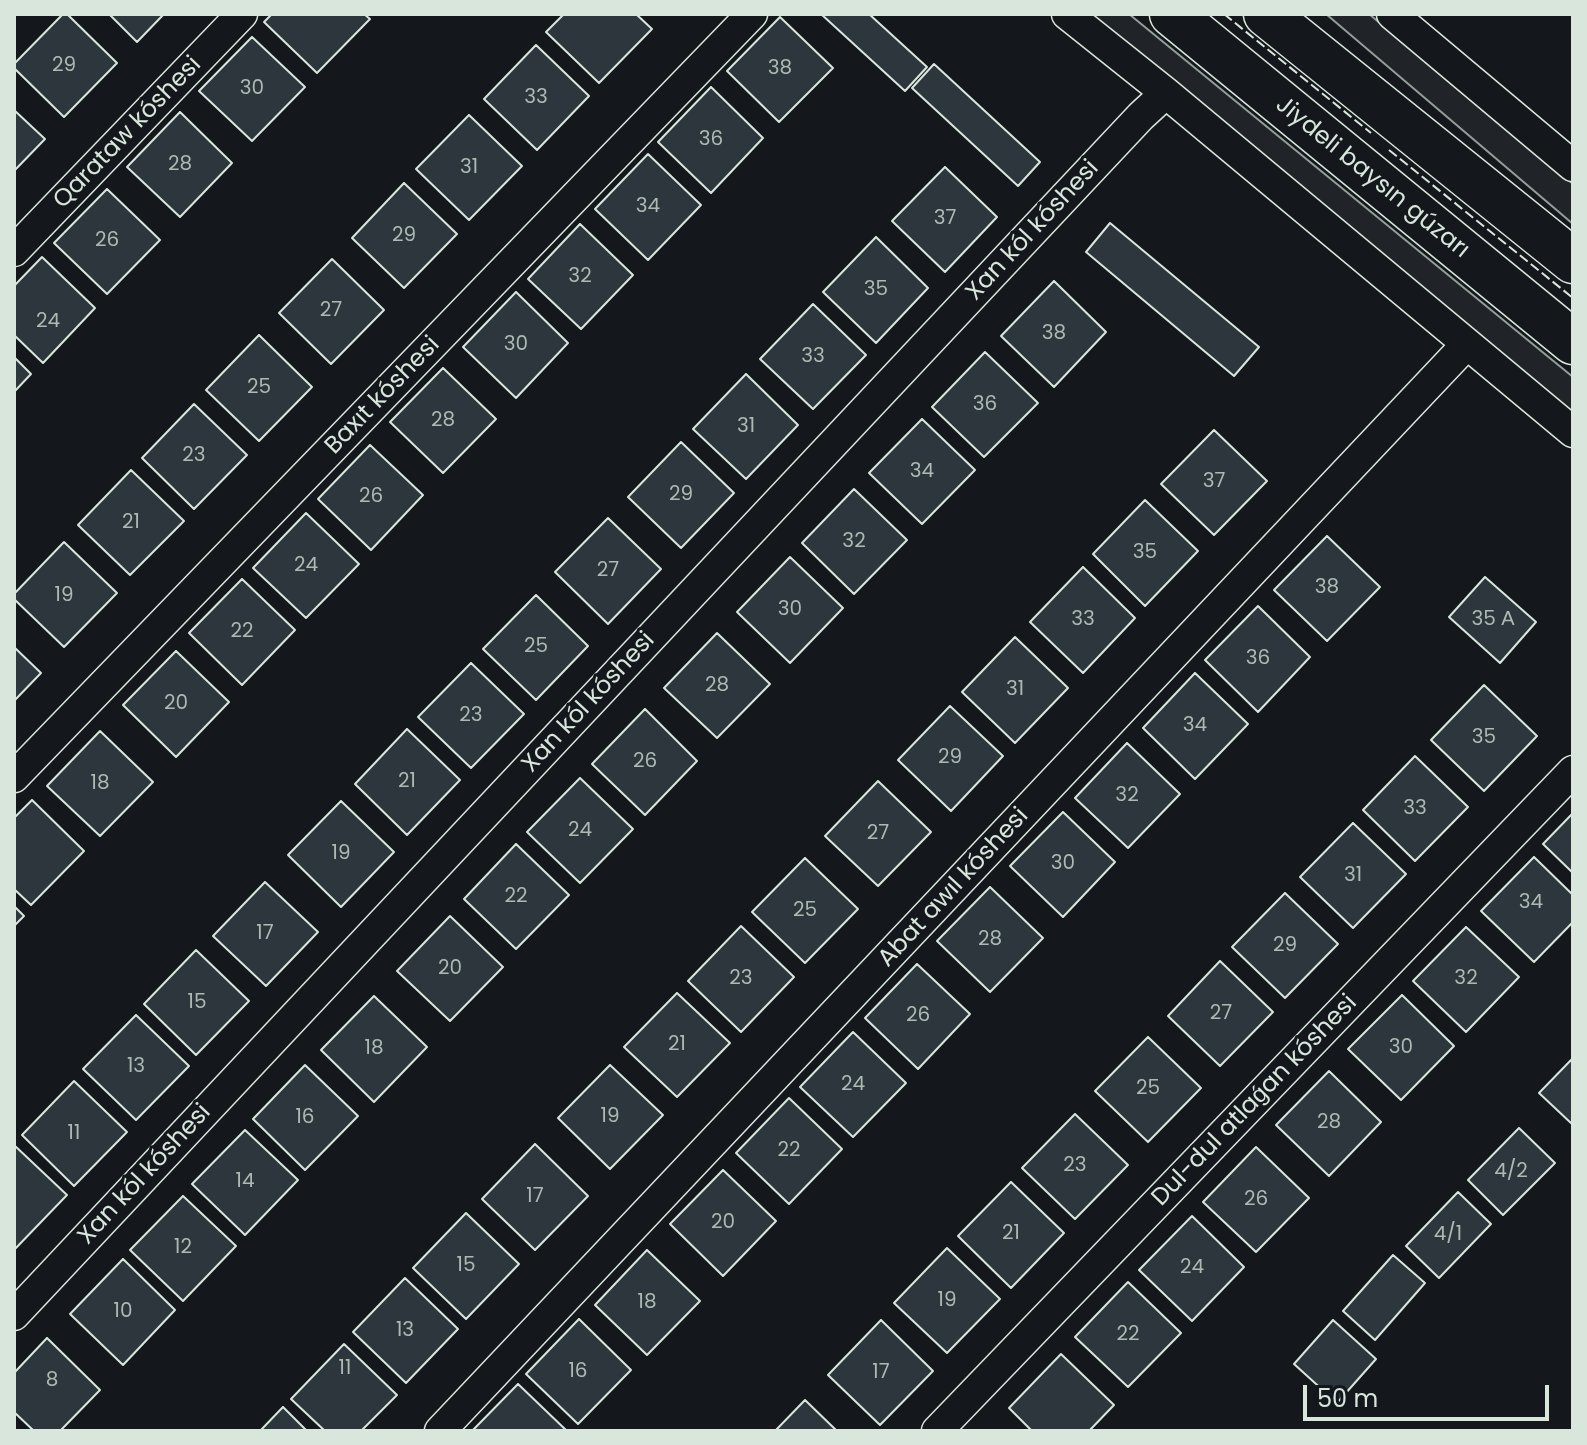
<!DOCTYPE html>
<html>
<head>
<meta charset="utf-8">
<style>
  body { margin:0 }
  #map { position:relative; width:1587px; height:1445px; overflow:hidden; background:#14181c; font-family:Poppins,sans-serif }
  canvas { display:block }
  .frame { position:absolute; inset:0; border:16px solid #d8e6dc; pointer-events:none }
  .scale { position:absolute; left:1303px; top:1385px; width:246px; height:36px; box-sizing:border-box; border:4px solid #d8e6dc; border-top:0; padding-left:10px; font-size:24px; line-height:28px; white-space:nowrap; color:#d8e6dc; -webkit-text-stroke:6px #14181c; paint-order:stroke }
</style>
</head>
<body>
<div id="map">
<canvas width="1587" height="1445"></canvas>
<div class="frame"></div>
<div class="scale">50 m</div>
</div>
<script>
const ctx = document.querySelector('canvas').getContext('2d');
ctx.lineJoin = 'round';
function paint(path, color) {
  ctx.fillStyle = color;
  ctx.fill(path, 'evenodd');
}
function toPath(rows) {
  const path = new Path2D();
  for (const r of rows) {
    path.moveTo(r[0], r[1]);
    for (let i = 2; i < r.length; i += 2) path.lineTo(r[i], r[i + 1]);
  }
  return path;
}
function stroke(path, color, width, dash) {
  ctx.strokeStyle = color;
  ctx.lineWidth = width;
  ctx.lineCap = dash ? 'butt' : 'round';
  ctx.setLineDash(dash || []);
  ctx.stroke(path);
}
function drawText(font, color, halo, rows, align = 'center') {
  ctx.font = font + ' Poppins,sans-serif';
  ctx.lineWidth = 6;
  ctx.setLineDash([]);
  ctx.textBaseline = 'middle';
  ctx.strokeStyle = halo;
  ctx.fillStyle = color;
  for (const [text, x, y, turn = 0] of rows) {
    ctx.save();
    ctx.translate(x, y);
    ctx.rotate((+turn || 0) * Math.PI / 180);
    ctx.textAlign = isNaN(turn) ? turn : align;
    if (halo) ctx.strokeText(text, 0, 0);
    ctx.fillText(text, 0, 0);
    ctx.restore();
  }
}
const green = toPath([
  [1085,14,1129,14,1573,377,1573,413,1085,14],
  [1326,14,1369,14,1573,184,1573,224,1326,14]
]);
const building = toPath([
  [63,14,67,14,117,63,64,117,14,68,14,64,63,14],
  [109,14,164,14,137,42,109,14],
  [272,14,364,14,370,19,317,73,264,22,272,14],
  [564,14,636,14,652,29,599,83,546,32,564,14],
  [821,14,869,14,927,67,905,91,821,14],
  [780,17,833,68,779,122,727,71,780,17],
  [252,37,305,87,252,141,199,91,252,37],
  [536,45,589,96,537,150,484,99,536,45],
  [934,64,1040,162,1018,186,912,88,934,64],
  [711,87,763,138,711,193,658,142,711,87],
  [14,110,45,139,14,171,14,110],
  [180,112,232,163,180,217,127,167,180,112],
  [469,115,522,166,469,220,416,169,469,115],
  [648,154,701,205,648,260,595,209,648,154],
  [945,167,997,217,945,272,892,221,945,167],
  [404,183,457,234,404,288,352,238,404,183],
  [107,189,160,240,107,294,54,243,107,189],
  [1110,223,1259,347,1234,376,1086,252,1110,223],
  [580,224,633,275,581,329,528,279,580,224],
  [876,237,928,288,876,343,823,292,876,237],
  [42,257,95,308,43,363,14,335,14,286,42,257],
  [332,259,384,310,331,364,279,313,332,259],
  [1054,281,1106,332,1054,387,1001,336,1054,281],
  [516,292,568,343,516,398,463,347,516,292],
  [813,304,866,355,813,409,760,359,813,304],
  [259,335,312,387,259,441,206,390,259,335],
  [985,352,1038,403,984,457,932,407,985,352],
  [14,357,31,374,14,392,14,357],
  [443,368,496,419,443,473,390,422,443,368],
  [746,374,798,425,746,479,693,429,746,374],
  [194,404,247,455,194,509,142,458,194,404],
  [922,419,975,470,922,524,869,473,922,419],
  [1214,430,1267,481,1214,535,1161,484,1214,430],
  [681,442,734,493,681,548,628,497,681,442],
  [370,445,423,495,371,550,318,499,370,445],
  [131,470,184,521,130,575,78,525,131,470],
  [854,489,907,540,854,594,802,543,854,489],
  [1145,500,1198,551,1145,606,1093,554,1145,500],
  [306,513,359,564,306,618,253,568,306,513],
  [608,518,661,569,608,624,555,572,608,518],
  [1327,536,1380,587,1327,641,1274,590,1327,536],
  [64,542,117,593,64,647,14,599,14,594,64,542],
  [790,557,843,608,790,663,737,612,790,557],
  [1083,567,1135,618,1083,673,1030,622,1083,567],
  [1485,577,1536,622,1500,663,1449,617,1485,577],
  [242,579,295,630,242,685,189,633,242,579],
  [536,595,588,646,536,700,483,649,536,595],
  [1258,606,1310,657,1258,712,1205,660,1258,606],
  [717,633,770,684,717,738,664,688,717,633],
  [1015,637,1068,688,1015,743,962,692,1015,637],
  [14,647,41,673,14,701,14,647],
  [176,651,229,702,176,757,123,705,176,651],
  [471,663,524,714,471,768,418,717,471,663],
  [1195,673,1248,724,1195,779,1143,728,1195,673],
  [1484,685,1537,736,1484,791,1431,740,1484,685],
  [950,706,1003,756,951,811,898,760,950,706],
  [645,709,697,761,645,815,592,764,645,709],
  [407,729,460,780,407,835,355,784,407,729],
  [100,731,153,782,100,836,47,786,100,731],
  [1127,743,1180,794,1128,848,1075,798,1127,743],
  [1415,756,1468,807,1415,861,1363,810,1415,756],
  [580,778,633,829,580,883,527,832,580,778],
  [878,781,931,832,878,886,825,836,878,781],
  [32,800,84,851,31,905,14,889,14,818,32,800],
  [341,801,394,852,341,907,288,855,341,801],
  [1063,812,1115,862,1063,917,1010,866,1063,812],
  [1573,813,1573,873,1543,844,1573,813],
  [1353,823,1406,874,1353,928,1300,877,1353,823],
  [516,844,569,895,516,949,464,899,516,844],
  [1534,857,1573,895,1573,922,1534,962,1481,911,1534,857],
  [805,858,858,909,805,963,752,912,805,858],
  [265,882,318,932,266,986,213,936,265,882],
  [990,887,1043,938,990,992,937,941,990,887],
  [1285,893,1338,944,1285,998,1232,947,1285,893],
  [14,906,24,916,14,926,14,906],
  [450,916,503,967,450,1021,397,971,450,916],
  [741,926,794,977,741,1032,688,981,741,926],
  [1466,927,1519,977,1466,1032,1413,981,1466,927],
  [196,950,249,1001,196,1055,144,1004,196,950],
  [1220,961,1273,1012,1220,1066,1168,1016,1220,961],
  [917,964,970,1014,918,1069,865,1018,917,964],
  [677,993,730,1043,677,1097,624,1047,677,993],
  [1402,995,1454,1046,1401,1100,1348,1049,1402,995],
  [374,996,427,1047,374,1102,321,1050,374,996],
  [136,1015,189,1066,136,1120,83,1069,136,1015],
  [853,1032,906,1083,853,1137,800,1087,853,1032],
  [1148,1037,1201,1088,1148,1142,1095,1091,1148,1037],
  [1572,1059,1573,1123,1572,1124,1539,1093,1572,1059],
  [305,1065,358,1116,305,1170,253,1119,305,1065],
  [610,1065,663,1115,610,1169,558,1118,610,1065],
  [1329,1071,1381,1122,1329,1176,1276,1125,1329,1071],
  [74,1081,127,1132,74,1186,22,1135,74,1081],
  [789,1098,842,1149,789,1204,736,1153,789,1098],
  [1075,1114,1128,1165,1075,1219,1022,1168,1075,1114],
  [1519,1128,1555,1163,1503,1215,1468,1180,1519,1128],
  [245,1130,298,1180,245,1235,192,1184,245,1130],
  [535,1144,588,1196,535,1250,482,1199,535,1144],
  [14,1145,67,1195,14,1250,14,1145],
  [1256,1147,1309,1198,1256,1252,1203,1202,1256,1147],
  [723,1170,776,1221,723,1276,670,1224,723,1170],
  [1011,1182,1064,1233,1011,1288,958,1236,1011,1182],
  [1458,1192,1491,1224,1439,1278,1406,1246,1458,1192],
  [183,1196,236,1246,183,1301,130,1250,183,1196],
  [466,1213,519,1264,466,1319,413,1268,466,1213],
  [1192,1216,1244,1267,1192,1321,1139,1270,1192,1216],
  [947,1248,1000,1299,947,1353,894,1303,947,1248],
  [647,1250,700,1301,647,1355,595,1305,647,1250],
  [1393,1255,1425,1283,1375,1340,1343,1311,1393,1255],
  [123,1259,175,1310,123,1365,70,1314,123,1259],
  [405,1278,458,1329,406,1383,353,1332,405,1278],
  [1128,1282,1181,1333,1128,1387,1075,1337,1128,1282],
  [579,1319,631,1370,578,1424,526,1374,579,1319],
  [881,1320,933,1371,880,1425,828,1375,881,1320],
  [1333,1320,1376,1359,1337,1403,1294,1364,1333,1320],
  [47,1338,100,1390,60,1431,34,1431,14,1412,14,1373,47,1338],
  [344,1344,397,1395,361,1431,325,1431,291,1399,344,1344],
  [1061,1354,1114,1405,1089,1431,1032,1431,1009,1408,1061,1354],
  [518,1384,567,1431,472,1431,518,1384],
  [805,1400,837,1431,775,1431,805,1400],
  [283,1407,307,1431,260,1431,283,1407]
]);
const minor = toPath([
  [1067,14,1166,93,1573,432],
  [1392,14,1573,166],
  [14,251,242,14],
  [14,777,752,14],
  [14,1315,1141,116,1166,93],
  [440,1431,1467,344],
  [937,1431,1573,771]
]);
const primary = toPath([
  [1172,14,1573,342],
  [1266,14,1573,261]
]);
const fence = toPath([
  [1224,14,1371,133],
  [1389,150,1573,298]
]);
const numberNames = [
  ["29",64,66],
  ["38",780,69],
  ["30",252,89],
  ["33",536,98],
  ["36",711,140],
  ["28",180,165],
  ["31",469,168],
  ["34",648,207],
  ["37",945,219],
  ["29",404,236],
  ["26",107,241],
  ["32",580,277],
  ["35",876,290],
  ["27",331,311],
  ["24",48,322],
  ["38",1054,334],
  ["30",516,345],
  ["33",813,357],
  ["25",259,388],
  ["36",985,405],
  ["28",443,421],
  ["31",746,427],
  ["23",194,456],
  ["34",922,472],
  ["37",1214,482],
  ["29",681,495],
  ["26",371,497],
  ["21",131,523],
  ["32",854,542],
  ["35",1145,553],
  ["24",306,566],
  ["27",608,571],
  ["38",1327,588],
  ["19",64,596],
  ["30",790,610],
  ["33",1083,620],
  ["35 А",1493,620],
  ["22",242,632],
  ["25",536,647],
  ["36",1258,659],
  ["28",717,686],
  ["31",1015,690],
  ["20",176,704],
  ["23",471,716],
  ["34",1195,726],
  ["35",1484,738],
  ["29",950,758],
  ["26",645,762],
  ["21",407,782],
  ["18",100,784],
  ["32",1127,796],
  ["33",1415,809],
  ["24",580,831],
  ["27",878,834],
  ["19",341,854],
  ["30",1063,864],
  ["31",1353,876],
  ["22",516,897],
  ["34",1531,903],
  ["25",805,911],
  ["17",265,934],
  ["28",990,940],
  ["29",1285,946],
  ["20",450,969],
  ["23",741,979],
  ["32",1466,979],
  ["15",197,1003],
  ["27",1221,1014],
  ["26",918,1016],
  ["21",677,1045],
  ["30",1401,1048],
  ["18",374,1049],
  ["13",136,1067],
  ["24",853,1085],
  ["25",1148,1089],
  ["19",610,1117],
  ["16",305,1118],
  ["28",1329,1123],
  ["11",74,1134],
  ["22",789,1151],
  ["23",1075,1166],
  ["4/2",1511,1172],
  ["14",245,1182],
  ["17",535,1197],
  ["26",1256,1200],
  ["20",723,1223],
  ["21",1011,1234],
  ["4/1",1448,1235],
  ["12",183,1248],
  ["15",466,1266],
  ["24",1192,1268],
  ["19",947,1301],
  ["18",647,1303],
  ["10",123,1312],
  ["13",405,1331],
  ["22",1128,1335],
  ["11",345,1369],
  ["16",578,1372],
  ["17",881,1373],
  ["8",52,1381]
];
const streetNames = [
  ["Qarataw kóshesi",128,133,-46],
  ["Jiydeli baysın gúzarı",1372,178,39],
  ["Xan kól kóshesi",1033,231,-47],
  ["Baxıt kóshesi",383,396,-46],
  ["Xan kól kóshesi",589,703,-47],
  ["Abat awıl kóshesi",954,888,-47],
  ["Dul-dul atlaǵan kóshesi",1255,1101,-46],
  ["Xan kól kóshesi",145,1175,-47]
];
paint(green, '#202428');
stroke(green, '#939e99', 2);
paint(building, '#2c363c');
stroke(building, '#d8e6dc', 2);
stroke(minor, '#d8e6dc', 33);
stroke(primary, '#d8e6dc', 47);
stroke(minor, '#14181c', 30);
stroke(primary, '#14181c', 44);
stroke(fence, '#d8e6dc', 2, [10, 4]);
drawText('20px', '#adbab4', null, numberNames);
drawText('24px', '#d8e6dc', '#14181c', streetNames);
</script>
</body>
</html>
